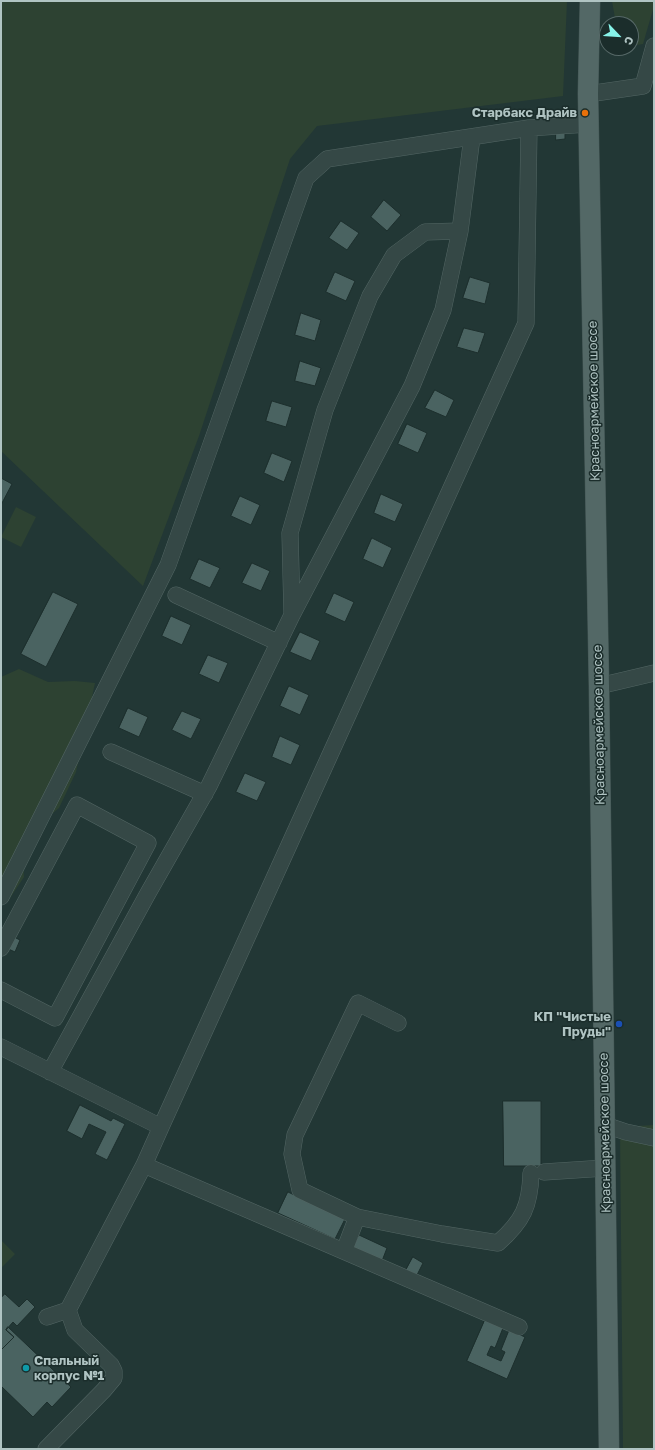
<!DOCTYPE html>
<html>
<head>
<meta charset="utf-8">
<style>
	body { margin:0 }
	#map { position:relative; width:655px; height:1450px; overflow:hidden; background:#223735; font-family:"Golos Text",sans-serif }
	canvas { display:block }
	.frame { position:absolute; inset:0; border:2px solid #b0c4c3; pointer-events:none }
	.north { position:absolute; left:599px; top:16px; width:40px; height:40px; box-sizing:border-box; background:#1b2d2b; border:1px solid #576968; border-radius:50%; rotate:115deg; font-size:11px; font-weight:700; line-height:16px; text-align:center; color:#b0c4c3 }
	.north::after { content:''; display:block; margin:auto; width:14px; height:18px; background:#87f3e9; clip-path:polygon(50% 0,100% 100%,50% 72%,0 100%) }
</style>
</head>
<body>
<div id="map">
<canvas width="655" height="1450"></canvas>
<div class="frame"></div>
<div class="north">С</div>
</div>
<script>
const ctx = document.querySelector('canvas').getContext('2d');
ctx.lineJoin = 'round';
function fillPath(path, color) { ctx.fillStyle = color; ctx.fill(path, 'evenodd'); }
function trace(path, color, width, dash) { ctx.strokeStyle = color; ctx.lineWidth = width; ctx.lineCap = dash ? 'butt' : 'round'; ctx.setLineDash(dash || []); ctx.stroke(path); }
function write(font, color, halo, rows, align = 'center') {
  ctx.font = font + ' "Golos Text",sans-serif'; ctx.lineWidth = 3; ctx.setLineDash([]); ctx.textBaseline = 'middle'; ctx.strokeStyle = halo; ctx.fillStyle = color; for (const [text, x, y, turn = 0] of rows) {
    ctx.save(); ctx.translate(x, y); ctx.rotate((+turn || 0) * Math.PI / 180); ctx.textAlign = isNaN(turn) ? turn : align; if (halo) ctx.strokeText(text, 0, 0); ctx.fillText(text, 0, 0); ctx.restore();
  }
}
const green = new Path2D(`
	M 1,1 L 567,1 L 563,96 L 317,126 L 290,159 L 199,436 L 143,586 L 1,451 Z
	M 612,1 L 654,1 L 654,6 L 643,44 L 631,46 L 631,24 L 616,24 Z
	M 16,507 L 36,517 L 21,547 L 1,537 Z
	M 19,669 L 48,682 L 75,681 L 95,683 L 76,772 L 59,808 L 21,840 L 24,877 L 8,901 L 1,902 L 1,677 Z
	M 654,1125 L 654,1449 L 623,1449 L 620,1127 Z
	M 1,1240 L 15,1254 L 1,1268 Z`);
const building = new Path2D(`
	M 556,130 L 565,130 L 565,139 L 556,140 Z
	M 384,200 L 401,215 L 387,231 L 371,217 Z
	M 341,221 L 359,233 L 347,250 L 329,238 Z
	M 335,272 L 355,281 L 346,301 L 326,292 Z
	M 470,277 L 490,283 L 485,304 L 463,298 Z
	M 301,313 L 321,320 L 315,341 L 295,335 Z
	M 464,328 L 485,333 L 478,353 L 457,347 Z
	M 300,361 L 321,368 L 315,386 L 295,381 Z
	M 435,390 L 454,400 L 446,417 L 425,408 Z
	M 272,401 L 292,407 L 286,427 L 266,421 Z
	M 407,424 L 427,433 L 418,453 L 398,444 Z
	M 272,453 L 292,461 L 284,482 L 264,473 Z
	M 1,478 L 12,484 L 1,505 Z
	M 381,494 L 403,504 L 395,522 L 374,513 Z
	M 240,496 L 260,505 L 251,525 L 231,516 Z
	M 372,538 L 392,548 L 383,568 L 363,559 Z
	M 199,559 L 220,568 L 210,588 L 190,579 Z
	M 252,563 L 270,571 L 261,591 L 242,583 Z
	M 53,592 L 78,604 L 46,667 L 21,654 Z
	M 334,593 L 354,602 L 345,622 L 325,613 Z
	M 171,616 L 191,625 L 182,645 L 162,636 Z
	M 300,632 L 320,641 L 311,661 L 290,652 Z
	M 208,655 L 228,663 L 219,683 L 199,674 Z
	M 289,686 L 309,695 L 300,715 L 280,706 Z
	M 128,708 L 148,717 L 139,737 L 119,728 Z
	M 182,711 L 201,719 L 191,739 L 172,730 Z
	M 280,736 L 300,745 L 291,765 L 272,757 Z
	M 245,773 L 266,782 L 257,801 L 236,792 Z
	M 10,935 L 20,940 L 15,952 L 4,947 Z
	M 503,1101 L 541,1101 L 541,1166 L 504,1166 Z
	M 80,1105 L 111,1121 L 113,1118 L 125,1124 L 107,1160 L 95,1154 L 106,1132 L 89,1124 L 82,1139 L 67,1131 Z
	M 288,1192 L 345,1219 L 335,1239 L 278,1213 Z
	M 359,1235 L 387,1248 L 382,1261 L 353,1248 Z
	M 413,1257 L 423,1263 L 417,1275 L 406,1270 Z
	M 5,1294 L 19,1307 L 27,1299 L 35,1307 L 17,1326 L 13,1322 L 6,1330 L 14,1337 L 1,1350 L 1,1298 Z
	M 485,1320 L 503,1328 L 495,1348 L 491,1346 L 487,1355 L 501,1361 L 505,1352 L 501,1350 L 509,1330 L 525,1337 L 507,1379 L 467,1361 Z
	M 8,1327 L 71,1387 L 52,1407 L 47,1402 L 33,1417 L 1,1386 L 1,1350 L 14,1337 L 6,1330 Z`);
const minor = new Path2D(`
	M 588,94 L 643,86 L 654,46
	M 176,595 L 279,643
	M 292,614 L 290,533 L 325,410 L 370,296 L 394,255 L 425,232 L 460,231
	M 599,686 L 654,673
	M 111,752 L 205,794
	M 1,897 L 168,565 L 306,178 L 327,159 L 529,128 L 588,124
	M 1,948 L 77,805 L 148,843 L 55,1018 L 1,990
	M 398,1023 L 358,1003 L 295,1135 L 292,1154 L 300,1190 L 357,1217 L 442,1234 L 498,1243 C 523,1221 530,1206 531,1173
	M 1,1047 L 161,1127 L 526,323 L 529,128
	M 50,1072 L 147,895 L 209,786 L 292,615 L 412,386 L 443,310 L 460,231 L 472,137
	M 605,1125 L 626,1132 L 654,1138
	M 144,1165 L 519,1327
	M 544,1172 L 605,1168
	M 344,1251 L 357,1217
	M 47,1317 L 68,1310 L 144,1165 L 161,1127
	M 46,1449 L 104,1390 L 114,1378 L 114,1371 L 111,1365 L 75,1330 L 68,1310`);
const major = new Path2D(`
	M 590,1 L 588,94 L 599,686 L 609,1449`);
const markers = [
	[585,113,4,"#e8710a"],
	[619,1024,4,"#1a4fb4"],
	[26,1368,4,"#0f9aa8"]
];
const poiNames = [
	["Старбакс Драйв",577,113],
	["КП \"Чистые",611,1017],
	["Пруды\"",611,1032],
	["Спальный",34,1361,"left"],
	["корпус №1",34,1376,"left"]
];
const streetNames = [
	["Красноармейское шоссе",594,401,-91],
	["Красноармейское шоссе",599,725,-91],
	["Красноармейское шоссе",605,1133,-91]
];
fillPath(green, '#2d4232');
fillPath(building, '#4a6361');
trace(building, '#1d2f2d', 1);
trace(minor, '#536664', 17);
trace(major, '#425453', 21);
trace(minor, '#354846', 16);
trace(major, '#536866', 20);
for (const [x, y, r, color] of markers) { const dot = new Path2D(); dot.arc(x, y, r, 0, 2 * Math.PI); ctx.fillStyle = color; ctx.fill(dot); trace(dot, '#1b2d2b', 1.5); }
write('bold 13px', '#b0c4c3', '#1b2d2b', poiNames, 'right');
write('13px', '#b0c4c3', '#1b2d2b', streetNames);
</script>
</body>
</html>
